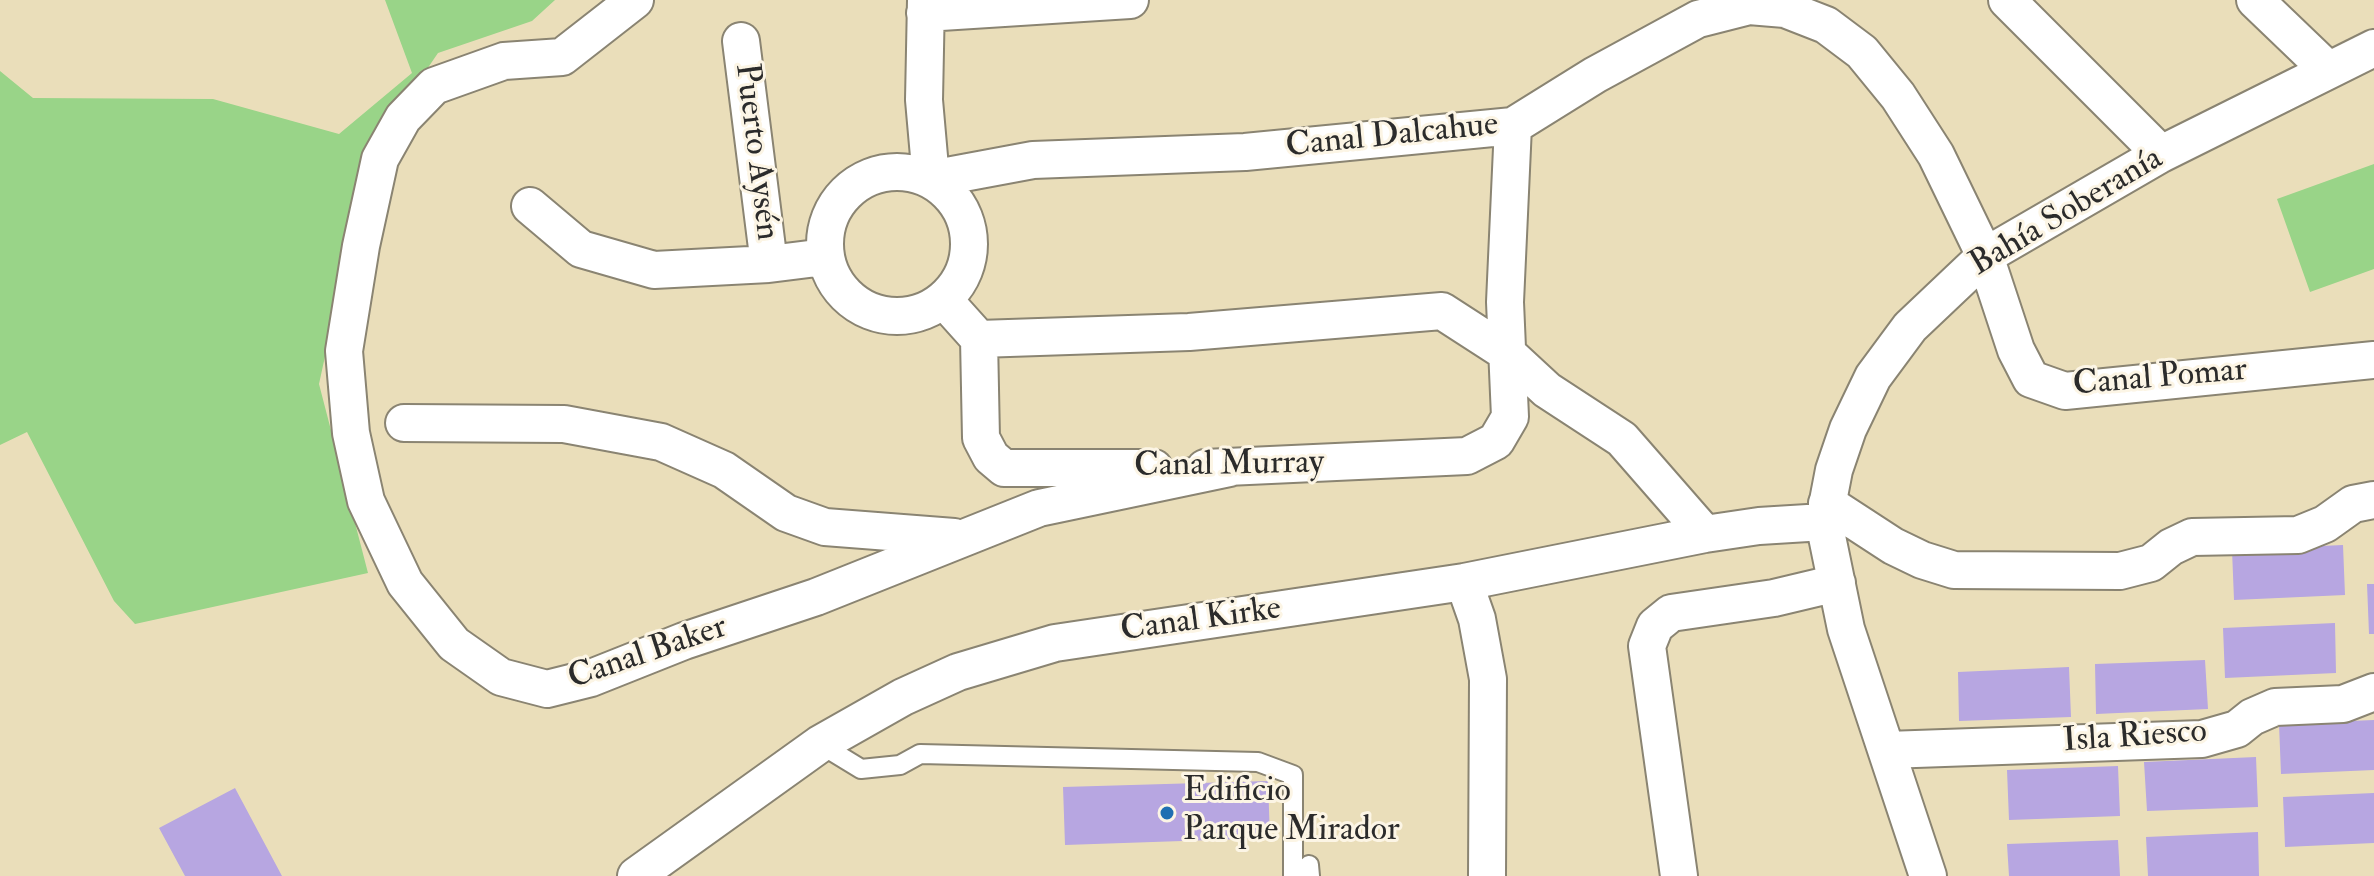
<!DOCTYPE html>
<html>
<head>
<meta charset="utf-8">
<style>
	body { margin:0 }
	canvas { display:block; background:#eadeba }
</style>
</head>
<body>
<canvas width="2374" height="876"></canvas>
<script>
const ctx = document.querySelector('canvas').getContext('2d');
ctx.lineJoin = 'round';
function fillPath(path, color) { ctx.fillStyle = color; ctx.fill(path, 'evenodd'); }
function trace(path, color, width, dash) { ctx.strokeStyle = color; ctx.lineWidth = width; ctx.lineCap = dash ? 'butt' : 'round'; ctx.setLineDash(dash || []); ctx.stroke(path); }
function write(font, color, halo, rows, align = 'center') {
  ctx.font = font + ' "IM FELL Double Pica",serif'; ctx.lineWidth = 6; ctx.setLineDash([]); ctx.textBaseline = 'middle'; ctx.strokeStyle = halo; ctx.fillStyle = color; for (const [text, x, y, turn = 0] of rows) {
    ctx.save(); ctx.translate(x, y); ctx.rotate((+turn || 0) * Math.PI / 180); ctx.textAlign = isNaN(turn) ? turn : align; if (halo) ctx.strokeText(text, 0, 0); ctx.fillText(text, 0, 0); ctx.restore();
  }
}
const green = new Path2D(`
	M 385,0 L 555,0 L 532,21 L 438,53 L 369,154 L 319,384 L 368,573 L 135,624 L 114,601 L 27,432 L 0,445 L 0,71 L 33,98 L 213,99 L 339,134 L 412,73 Z
	M 2374,164 L 2374,269 L 2310,292 L 2277,199 Z`);
const building = new Path2D(`
	M 2343,545 L 2345,595 L 2234,600 L 2232,550 Z
	M 2367,584 L 2374,584 L 2374,634 L 2369,634 Z
	M 2335,623 L 2336,673 L 2225,678 L 2223,628 Z
	M 2205,660 L 2208,709 L 2096,714 L 2095,664 Z
	M 2069,667 L 2071,717 L 1959,721 L 1958,672 Z
	M 2374,720 L 2374,770 L 2281,774 L 2279,724 Z
	M 2256,757 L 2258,807 L 2147,811 L 2144,762 Z
	M 2118,766 L 2120,816 L 2009,820 L 2007,770 Z
	M 1268,781 L 1270,838 L 1065,845 L 1063,787 Z
	M 235,788 L 282,876 L 185,876 L 159,828 Z
	M 2374,793 L 2374,843 L 2285,847 L 2283,797 Z
	M 2258,832 L 2259,876 L 2148,876 L 2146,837 Z
	M 2118,840 L 2120,876 L 2009,876 L 2007,844 Z`);
const lane = new Path2D(`
	M 820,744 L 861,769 L 900,765 L 920,754 L 1258,762 L 1293,775 L 1293,876
	M 1309,865 L 1310,876`);
const street = new Path2D(`
	M 635,0 L 562,57 L 504,61 L 434,86 L 403,118 L 380,159 L 361,246 L 344,351 L 351,433 L 366,501 L 405,583 L 454,644 L 501,677 L 547,689 L 591,678 L 684,641 L 816,597 L 1039,508 L 1230,468
	M 926,0 L 924,100 L 931,179 L 1033,160 L 1245,152 L 1513,126 L 1595,75 L 1698,19 L 1749,6 L 1785,9 L 1826,25 L 1862,52 L 1898,96 L 1936,155 L 1985,256 L 2016,350 L 2031,379 L 2065,391 L 2374,360
	M 2007,0 L 2161,154
	M 2255,0 L 2328,70
	M 925,13 L 1130,0
	M 741,41 L 769,264
	M825 244a72 72 0 1 1 144 0a72 72 0 1 1-144 0Z
	M 530,206 L 581,249 L 654,270 L 769,264 L 825,257
	M 944,300 L 979,339 L 1189,332 L 1442,311 L 1507,353 L 1547,390 L 1622,439 L 1705,534
	M 979,339 L 981,438 L 991,457 L 1004,468 L 1154,468
	M 404,423 L 564,424 L 661,442 L 724,470 L 786,513 L 825,527 L 954,537
	M 1205,468 L 1467,456 L 1496,441 L 1510,417 L 1505,302 L 1513,126
	M 1827,503 L 1893,546 L 1922,560 L 1954,570 L 2120,571 L 2151,563 L 2171,547 L 2192,537 L 2298,535 L 2325,524 L 2353,504 L 2374,500
	M 1464,582 L 1477,619 L 1488,679 L 1487,876
	M 1887,750 L 2202,739 L 2237,729 L 2252,717 L 2275,707 L 2343,704 L 2374,692
	M 636,876 L 820,744 L 903,697 L 958,672 L 1055,643 L 1464,582 L 1705,534 L 1759,526 L 1824,522
	M 1679,876 L 1647,646 L 1655,626 L 1671,613 L 1774,598 L 1837,583
	M 1928,876 L 1846,629 L 1824,522 L 1834,470 L 1848,429 L 1873,377 L 1910,327 L 1985,256 L 2161,154 L 2374,48`);
const markers = [
	[1167,813,8,"#1f6fb2"]
];
const streetNames = [
	["Canal Dalcahue",1392,137,-6],
	["Puerto Aysén",755,152,83],
	["Bahía Soberanía",2067,213,-31],
	["Canal Pomar",2160,379,-5],
	["Canal Murray",1229,466,-1],
	["Canal Kirke",1201,621,-8],
	["Canal Baker",648,654,-19],
	["Isla Riesco",2135,738,-4]
];
const poiNames = [
	["Edificio",1183,793],
	["Parque Mirador",1183,832]
];
fillPath(green, '#99d488');
fillPath(building, '#b7a6e1');
trace(lane, '#8a8472', 22);
trace(street, '#8a8472', 40);
trace(lane, '#fff', 18);
trace(street, '#fff', 36);
for (const [x, y, r, color] of markers) { const dot = new Path2D(); dot.arc(x, y, r, 0, 2 * Math.PI); ctx.fillStyle = color; ctx.fill(dot); trace(dot, '#fcf5e5', 3); }
write('34px', '#2b2b2b', '#fcf5e5', streetNames);
write('34px', '#2b2b2b', '#fcf5e5', poiNames, 'left');
</script>
</body>
</html>
